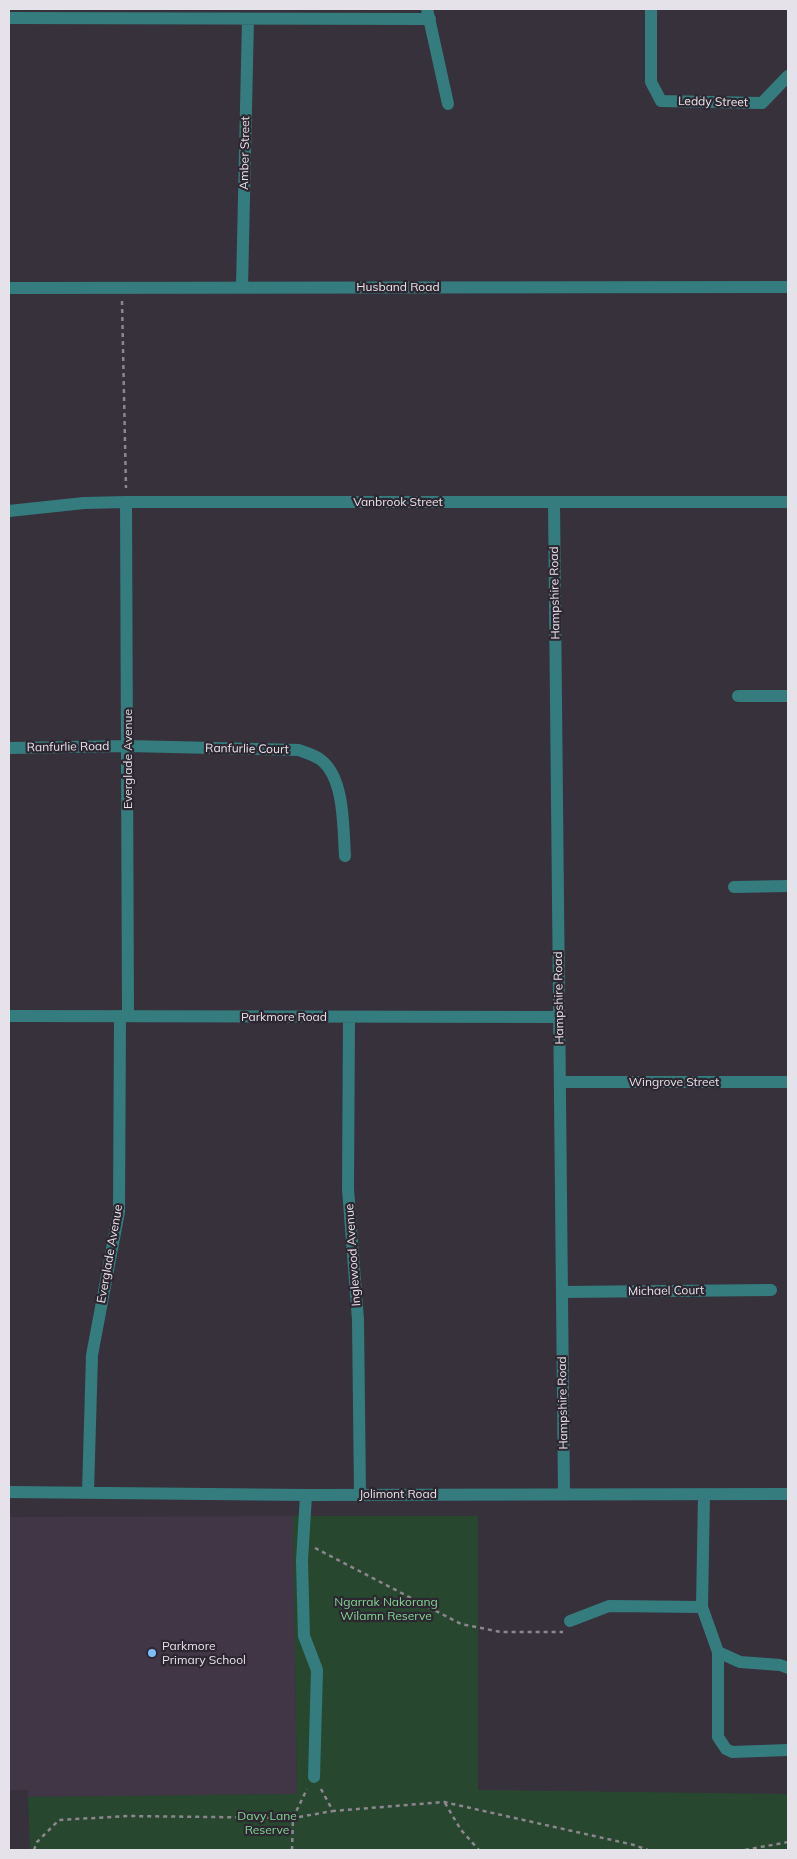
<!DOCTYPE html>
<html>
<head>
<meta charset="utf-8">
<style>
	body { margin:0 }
	#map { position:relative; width:797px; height:1859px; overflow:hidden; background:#37313b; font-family:Mulish,sans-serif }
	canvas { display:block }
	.frame { position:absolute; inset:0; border:10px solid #e6e2e9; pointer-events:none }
</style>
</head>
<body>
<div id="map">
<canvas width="797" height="1859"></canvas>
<div class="frame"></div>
</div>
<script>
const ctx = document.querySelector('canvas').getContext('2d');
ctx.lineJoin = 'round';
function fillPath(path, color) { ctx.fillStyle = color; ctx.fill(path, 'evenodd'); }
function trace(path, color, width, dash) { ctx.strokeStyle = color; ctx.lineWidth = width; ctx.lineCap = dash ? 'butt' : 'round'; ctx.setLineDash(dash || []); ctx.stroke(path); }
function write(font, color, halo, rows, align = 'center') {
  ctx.font = font + ' Mulish,sans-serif'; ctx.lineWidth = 4.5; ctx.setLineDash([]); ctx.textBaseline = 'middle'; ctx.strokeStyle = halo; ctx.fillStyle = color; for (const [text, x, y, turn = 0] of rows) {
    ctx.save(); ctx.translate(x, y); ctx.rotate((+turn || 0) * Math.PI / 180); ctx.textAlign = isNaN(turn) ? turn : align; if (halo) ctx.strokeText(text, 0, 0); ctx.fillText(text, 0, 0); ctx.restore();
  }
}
const built = new Path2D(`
	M 293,1516 L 297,1794 L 28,1797 L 28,1790 L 9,1790 L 9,1517 Z`);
const green = new Path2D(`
	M 293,1516 L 478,1516 L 478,1790 L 788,1794 L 788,1850 L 30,1850 L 28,1797 L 297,1794 Z`);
const path = new Path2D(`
	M 122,301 L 126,488
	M 315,1548 L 461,1624 L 501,1632 L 563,1632
	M 321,1789 L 333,1811 L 444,1802 L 634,1845 L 648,1850
	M 445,1803 L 461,1830 L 479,1850
	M 34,1850 L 37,1842 L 59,1820 L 128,1816 L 293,1818 L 333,1811
	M 292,1850 L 293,1818 L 307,1789
	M 745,1850 L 788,1842`);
const minor = new Path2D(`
	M 427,9 L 448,104
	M 651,9 L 651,82 L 661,101 L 762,103 L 788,76
	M 9,18 L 430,19
	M 242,287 L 248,19
	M 9,288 L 788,287
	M 126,502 L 128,1016
	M 554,503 L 564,1493
	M 9,511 L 84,503 L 126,502 L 788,502
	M 738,696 L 788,696
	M 9,748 L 128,746 L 299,750 C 306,753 315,755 321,760 C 345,778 343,829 345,856
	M 734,887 L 788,886
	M 9,1016 L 559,1017
	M 349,1017 L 348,1189 L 358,1320 L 360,1494
	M 560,1082 L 788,1082
	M 562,1292 L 771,1290
	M 9,1492 L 306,1495 L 788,1494
	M 88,1492 L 92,1355 L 119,1212 L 120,1016
	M 704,1494 L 702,1607 L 718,1652 L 718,1737 L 726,1749 L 732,1752 L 788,1750
	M 306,1495 L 302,1561 L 304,1636 L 317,1670 L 314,1777
	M 570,1621 L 609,1606 L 702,1607
	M 718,1652 L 740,1662 L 780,1665 L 788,1668`);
const markers = [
	[152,1653,5,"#7cbef9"]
];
const streetNames = [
	["Leddy Street",713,102,1],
	["Amber Street",245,153,-89],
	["Husband Road",398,287],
	["Vanbrook Street",398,502],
	["Hampshire Road",555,593,-91],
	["Ranfurlie Road",68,747,-1],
	["Ranfurlie Court",247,749,1],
	["Everglade Avenue",128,759,-90],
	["Hampshire Road",559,998,-91],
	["Parkmore Road",284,1017],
	["Wingrove Street",674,1082],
	["Everglade Avenue",110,1254,-80],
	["Inglewood Avenue",353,1255,-94],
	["Michael Court",666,1291,-1],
	["Hampshire Road",563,1403,-91],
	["Jolimont Road",398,1494]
];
const parkNames = [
	["Ngarrak Nakorang",386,1602],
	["Wilamn Reserve",386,1616],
	["Davy Lane",267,1816],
	["Reserve",267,1830]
];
const poiNames = [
	["Parkmore",162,1646],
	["Primary School",162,1660]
];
fillPath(built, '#403646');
fillPath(green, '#27482e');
trace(path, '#8c878f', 2.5, [4, 4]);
trace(minor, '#357c7f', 12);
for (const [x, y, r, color] of markers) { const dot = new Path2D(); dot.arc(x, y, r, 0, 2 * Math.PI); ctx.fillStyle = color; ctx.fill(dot); trace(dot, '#2d2731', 2); }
write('12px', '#e6e2e9', '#2d2731', streetNames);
write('12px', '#80d691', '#2d2731', parkNames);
write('12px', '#e6e2e9', '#2d2731', poiNames, 'left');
</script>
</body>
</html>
